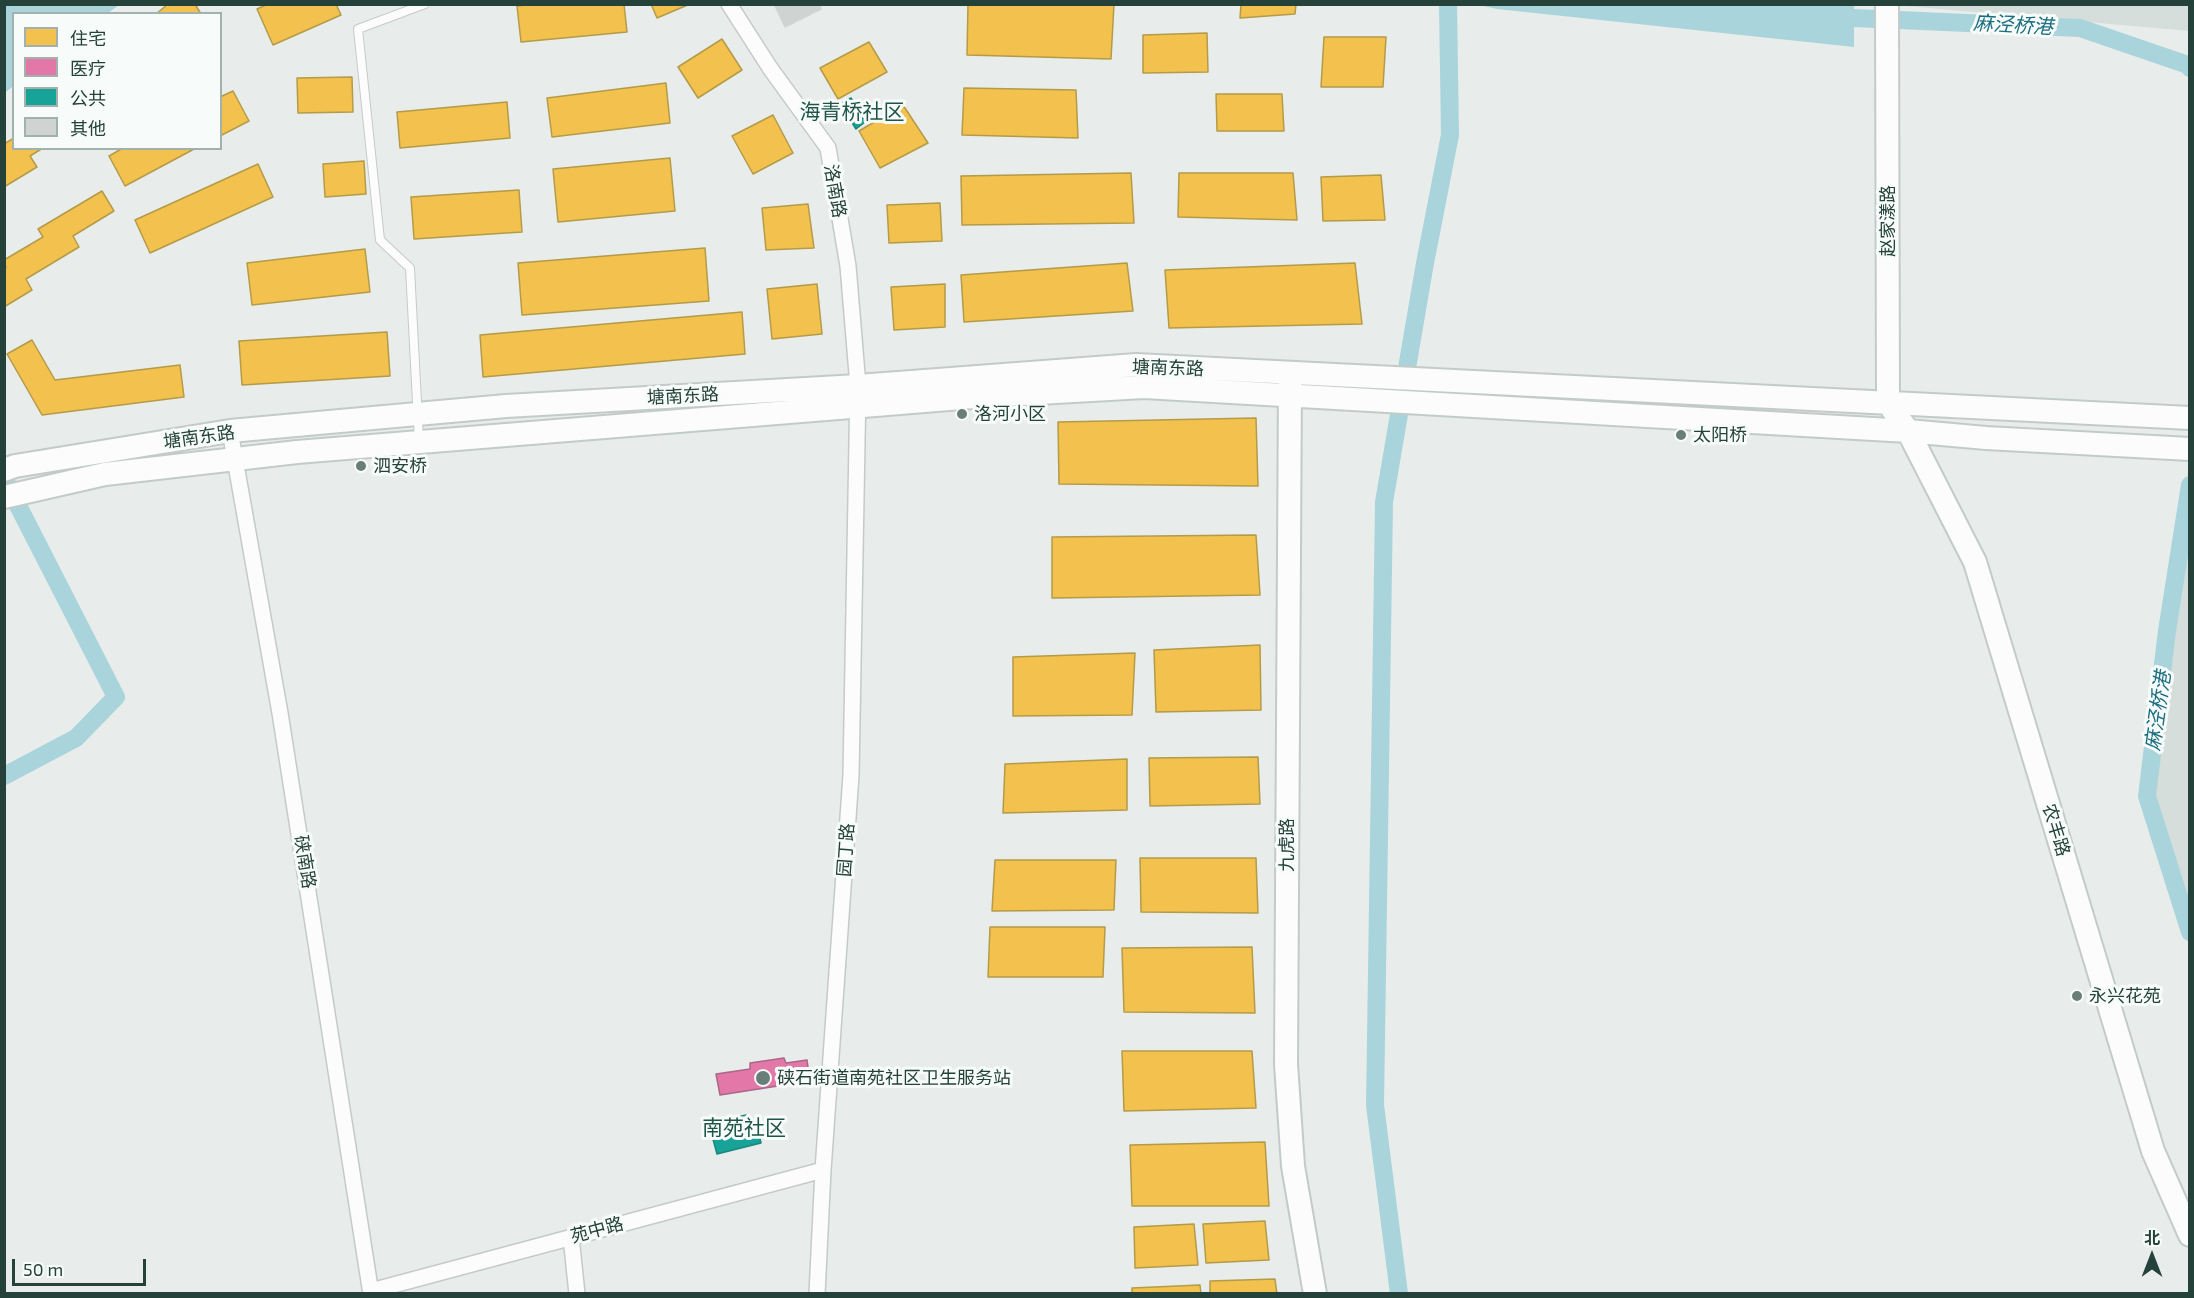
<!DOCTYPE html>
<html>
<head>
<meta charset="utf-8">
<style>
	body { margin:0 }
	#map { position:relative; width:2194px; height:1298px; overflow:hidden; background:#e8edeb; font-family:"Exo 2","Noto Sans SC",sans-serif }
	canvas { display:block }
	.frame { position:absolute; inset:0; border:6px solid #24423a; pointer-events:none }
	.legend { position:absolute; left:12px; top:12px; width:210px; height:138px; box-sizing:border-box; background:#f7fbf9; border:2px solid #a3b1ad; margin:0; padding:8px 10px; list-style:none; font-size:18px; color:#24423a }
	.legend li { display:flex; align-items:center; gap:12px; height:30px }
	.legend b { width:30px; border:2px solid #a3b1ad }
	.north { position:absolute; left:2122px; top:1226px; width:60px; height:60px; -webkit-text-stroke:4px #f7fbf9; paint-order:stroke; rotate:0deg; font-size:16px; font-weight:700; line-height:24px; text-align:center; color:#24423a }
	.north::after { content:''; display:block; margin:auto; width:21px; height:27px; background:#24423a; clip-path:polygon(50% 0,100% 100%,50% 72%,0 100%) }
	.scale { position:absolute; left:12px; top:1259px; width:134px; height:27px; box-sizing:border-box; border:3px solid #24423a; border-top:0; padding-left:8px; font-size:18px; line-height:21px; white-space:nowrap; color:#24423a; -webkit-text-stroke:4px #f7fbf9; paint-order:stroke }
</style>
</head>
<body>
<div id="map">
<canvas width="2194" height="1298"></canvas>
<div class="frame"></div>
<ul class="legend">
<li><b style="height:16px;background:#f2c14e"></b>住宅</li>
<li><b style="height:16px;background:#e377a8"></b>医疗</li>
<li><b style="height:16px;background:#17a398"></b>公共</li>
<li><b style="height:16px;background:#cfd4d2"></b>其他</li>
</ul>
<div class="north">北</div>
<div class="scale">50 m</div>
</div>
<script>
const ctx = document.querySelector('canvas').getContext('2d');
ctx.lineJoin = 'round';
function fillPath(path, color) { ctx.fillStyle = color; ctx.fill(path, 'evenodd'); }
function trace(path, color, width, dash) { ctx.strokeStyle = color; ctx.lineWidth = width; ctx.lineCap = dash ? 'butt' : 'round'; ctx.setLineDash(dash || []); ctx.stroke(path); }
function write(font, color, halo, rows, align = 'center') {
  ctx.font = font + ' "Exo 2","Noto Sans SC",sans-serif'; ctx.lineWidth = 6; ctx.setLineDash([]); ctx.textBaseline = 'middle'; ctx.strokeStyle = halo; ctx.fillStyle = color; for (const [text, x, y, turn = 0] of rows) {
    ctx.save(); ctx.translate(x, y); ctx.rotate((+turn || 0) * Math.PI / 180); ctx.textAlign = isNaN(turn) ? turn : align; if (halo) ctx.strokeText(text, 0, 0); ctx.fillText(text, 0, 0); ctx.restore();
  }
}
const built = new Path2D(`
	M 1894,5 L 2189,5 L 2189,31 Z
	M 2189,462 L 2189,914 L 2147,796 Z`);
const water = new Path2D(`
	M 5,4 L 119,4 L 119,5 L 108,13 L 14,14 L 13,86 L 5,93 Z
	M 1479,5 L 1854,5 L 1854,47 L 1497,9 Z`);
const homes = new Path2D(`
	M 168,4 L 195,4 L 201,14 L 156,14 Z
	M 268,4 L 336,4 L 341,15 L 273,45 L 257,9 Z
	M 534,4 L 624,4 L 627,32 L 521,42 L 517,6 Z
	M 651,4 L 690,4 L 657,18 Z
	M 968,4 L 1114,4 L 1111,59 L 967,55 Z
	M 1241,4 L 1296,4 L 1295,14 L 1240,18 Z
	M 1207,33 L 1208,72 L 1143,73 L 1143,35 Z
	M 1324,37 L 1386,37 L 1383,87 L 1321,87 Z
	M 722,39 L 742,70 L 698,98 L 678,67 Z
	M 869,42 L 887,72 L 838,99 L 820,68 Z
	M 352,77 L 353,112 L 298,113 L 297,78 Z
	M 666,83 L 670,123 L 552,137 L 547,98 Z
	M 964,88 L 1076,90 L 1078,138 L 962,135 Z
	M 233,91 L 249,121 L 220,136 L 220,97 Z
	M 1216,94 L 1282,94 L 1284,131 L 1217,131 Z
	M 507,102 L 510,138 L 400,148 L 397,112 Z
	M 903,105 L 928,143 L 880,168 L 859,131 Z
	M 773,115 L 793,153 L 753,174 L 732,136 Z
	M 14,138 L 14,148 L 43,148 L 30,156 L 37,167 L 4,187 L 4,144 Z
	M 123,148 L 196,148 L 125,186 L 109,156 Z
	M 670,158 L 675,211 L 558,222 L 553,169 Z
	M 364,161 L 366,194 L 325,197 L 323,164 Z
	M 258,164 L 273,197 L 150,253 L 135,220 Z
	M 1131,173 L 1134,223 L 962,225 L 961,176 Z
	M 1179,173 L 1293,173 L 1297,220 L 1178,217 Z
	M 1381,175 L 1385,220 L 1323,221 L 1321,177 Z
	M 519,190 L 522,232 L 414,239 L 411,197 Z
	M 102,191 L 114,211 L 73,236 L 79,247 L 26,279 L 32,290 L 4,307 L 4,269 L 6,268 L 4,260 L 43,237 L 38,229 Z
	M 940,203 L 942,241 L 889,243 L 887,205 Z
	M 808,204 L 814,248 L 766,250 L 762,208 Z
	M 705,248 L 709,301 L 522,315 L 518,263 Z
	M 365,249 L 370,292 L 252,305 L 247,263 Z
	M 1127,263 L 1133,311 L 964,322 L 961,275 Z
	M 1355,263 L 1362,324 L 1169,328 L 1165,270 Z
	M 817,284 L 822,334 L 772,339 L 767,289 Z
	M 945,284 L 945,327 L 894,330 L 891,287 Z
	M 742,312 L 745,354 L 483,377 L 480,335 Z
	M 387,332 L 390,376 L 242,385 L 239,341 Z
	M 32,340 L 55,380 L 180,365 L 184,397 L 42,415 L 7,354 Z
	M 1256,418 L 1258,486 L 1059,484 L 1058,422 Z
	M 1256,535 L 1260,595 L 1052,598 L 1052,537 Z
	M 1260,645 L 1261,710 L 1156,712 L 1154,650 Z
	M 1135,653 L 1132,715 L 1013,716 L 1013,657 Z
	M 1258,757 L 1260,804 L 1150,806 L 1149,758 Z
	M 1127,759 L 1127,810 L 1003,813 L 1005,764 Z
	M 1140,858 L 1256,858 L 1258,913 L 1141,912 Z
	M 995,860 L 1116,860 L 1114,910 L 992,911 Z
	M 990,927 L 1105,927 L 1103,977 L 988,977 Z
	M 1252,947 L 1255,1013 L 1124,1012 L 1122,948 Z
	M 1122,1051 L 1252,1051 L 1256,1108 L 1124,1111 Z
	M 1265,1142 L 1269,1206 L 1132,1206 L 1130,1145 Z
	M 1265,1221 L 1269,1260 L 1206,1263 L 1203,1224 Z
	M 1194,1224 L 1198,1265 L 1135,1268 L 1134,1227 Z
	M 1275,1279 L 1277,1294 L 1210,1294 L 1210,1281 Z
	M 1200,1285 L 1201,1294 L 1132,1294 L 1132,1288 Z`);
const health = new Path2D(`
	M 784,1058 L 786,1063 L 807,1060 L 810,1081 L 720,1095 L 716,1074 L 750,1069 L 750,1063 Z`);
const public = new Path2D(`
	M 851,98 L 865,122 L 856,129 L 840,104 Z
	M 746,1115 L 749,1121 L 756,1121 L 761,1143 L 717,1154 L 711,1132 L 725,1128 L 725,1120 Z`);
const canal = new Path2D(`
	M 1831,17 L 2080,28 L 2188,65 L 2190,68
	M 4,478 L 116,697 L 76,738 L 4,776
	M 2190,485 L 2167,631 L 2147,796 L 2190,932
	M 1399,1294 L 1375,1105 L 1384,502 L 1425,263 L 1450,135 L 1448,4`);
const building = new Path2D(`
	M 774,4 L 819,4 L 821,9 L 785,27 Z`);
const lane = new Path2D(`
	M 419,441 L 410,268 L 380,240 L 358,29 L 425,4`);
const street = new Path2D(`
	M 729,4 L 770,68 L 828,148 L 848,266 L 858,386 L 851,775 L 823,1170 L 817,1294
	M 230,431 L 280,713 L 371,1294
	M 571,1237 L 577,1294
	M 371,1291 L 823,1170`);
const secondary = new Path2D(`
	M 1887,4 L 1888,403 L 1908,431 L 1975,562 L 2153,1151 L 2190,1235
	M 1290,382 L 1286,1064 L 1293,1166 L 1315,1294
	M 4,470 L 15,466 L 230,431 L 417,414 L 506,406 L 858,386 L 1136,365 L 2190,418
	M 4,497 L 105,474 L 297,452 L 986,396 L 1144,387 L 1908,431 L 1986,438 L 2190,449`);
const markers = [
	[962,414,6,"#697e78"],
	[1681,435,6,"#697e78"],
	[361,466,6,"#697e78"],
	[2077,996,6,"#697e78"],
	[763,1078,8,"#697e78"]
];
const streetNames = [
	["洛南路",835,191,80],
	["赵家漾路",1888,221,-90],
	["塘南东路",1168,368,2],
	["塘南东路",683,396,-3],
	["塘南东路",199,437,-8],
	["农丰路",2056,830,73],
	["九虎路",1287,845,-90],
	["园丁路",846,850,-86],
	["硖南路",305,862,81],
	["苑中路",597,1230,-15]
];
const poiNames = [
	["洛河小区",974,414],
	["太阳桥",1693,435],
	["泗安桥",373,466],
	["永兴花苑",2089,996],
	["硖石街道南苑社区卫生服务站",777,1078]
];
const waterNames = [
	["麻泾桥港",2013,25,3],
	["麻泾桥港",2158,711,-82]
];
const quarterNames = [
	["海青桥社区",852,112],
	["南苑社区",744,1128]
];
fillPath(built, '#d6dedb');
fillPath(water, '#a9d4db');
fillPath(homes, '#f2c14e');
trace(homes, '#b49b48', 1.5);
fillPath(health, '#e377a8');
trace(health, '#aa6787', 1.5);
fillPath(public, '#17a398');
trace(public, '#1b867c', 1.5);
trace(canal, '#a9d4db', 18);
fillPath(building, '#cfd4d2');
trace(building, '#d1d6d4', 1.5);
trace(lane, '#c5cac8', 10);
trace(street, '#c5cac8', 18);
trace(secondary, '#c3cbc8', 26);
trace(lane, '#fcfcfc', 8);
trace(street, '#fcfcfc', 15);
trace(secondary, '#fcfcfc', 22);
for (const [x, y, r, color] of markers) { const dot = new Path2D(); dot.arc(x, y, r, 0, 2 * Math.PI); ctx.fillStyle = color; ctx.fill(dot); trace(dot, '#f7fbf9', 2); }
write('18px', '#24423a', '#f7fbf9', streetNames);
write('18px', '#24423a', '#f7fbf9', poiNames, 'left');
write('italic 20px', '#1c6f80', '#f7fbf9', waterNames);
write('21px', '#1f5548', '#f7fbf9', quarterNames);
</script>
</body>
</html>
